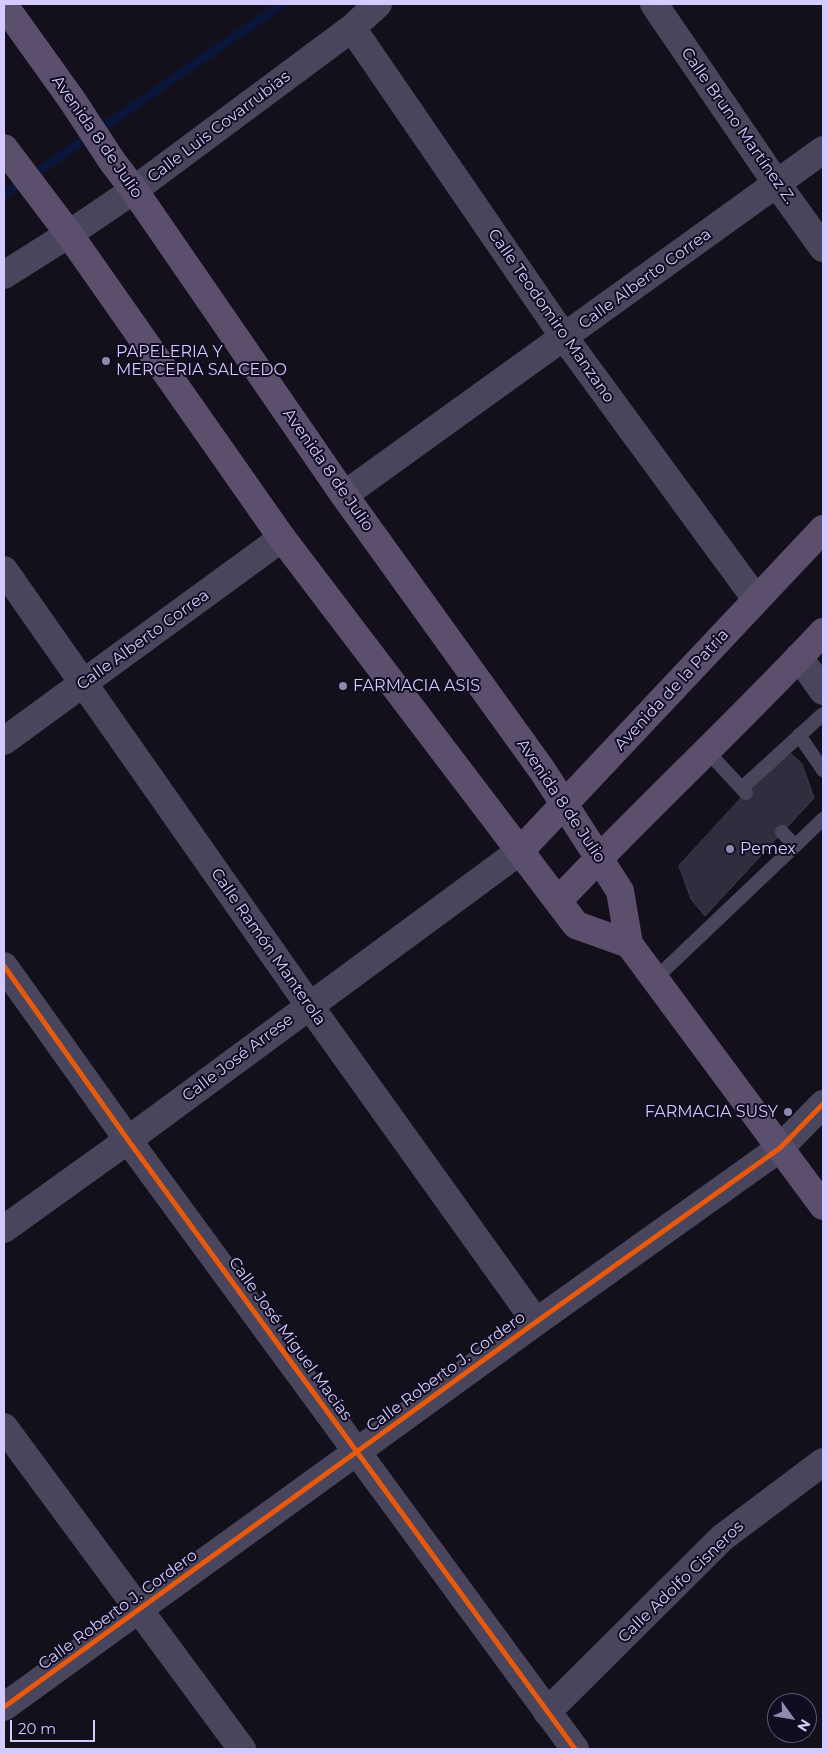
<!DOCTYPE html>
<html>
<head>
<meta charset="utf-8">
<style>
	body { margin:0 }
	#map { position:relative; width:827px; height:1753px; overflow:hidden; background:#13101b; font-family:Montserrat,sans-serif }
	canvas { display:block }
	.frame { position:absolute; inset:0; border:5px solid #d4caff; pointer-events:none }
	.north { position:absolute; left:767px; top:1693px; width:50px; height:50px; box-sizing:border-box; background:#110c1f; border:1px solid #5f5879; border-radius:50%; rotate:122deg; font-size:14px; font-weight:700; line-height:20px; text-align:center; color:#d4caff }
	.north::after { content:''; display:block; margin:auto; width:18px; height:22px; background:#9089af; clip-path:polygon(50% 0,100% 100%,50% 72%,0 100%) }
	.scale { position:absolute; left:10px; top:1720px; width:85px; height:22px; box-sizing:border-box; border:2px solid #d4caff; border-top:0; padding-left:6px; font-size:15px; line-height:18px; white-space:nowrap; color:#d4caff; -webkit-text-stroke:4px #110c1f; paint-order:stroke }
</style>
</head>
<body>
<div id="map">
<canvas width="827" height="1753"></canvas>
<div class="frame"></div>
<div class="north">N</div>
<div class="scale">20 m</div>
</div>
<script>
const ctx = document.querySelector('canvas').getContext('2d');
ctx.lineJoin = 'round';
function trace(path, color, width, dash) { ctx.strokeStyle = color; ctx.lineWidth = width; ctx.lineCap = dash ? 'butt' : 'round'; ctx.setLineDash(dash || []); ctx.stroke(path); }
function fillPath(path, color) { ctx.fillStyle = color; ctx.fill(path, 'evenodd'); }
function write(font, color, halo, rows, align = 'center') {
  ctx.font = font + ' Montserrat,sans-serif'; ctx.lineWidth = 4; ctx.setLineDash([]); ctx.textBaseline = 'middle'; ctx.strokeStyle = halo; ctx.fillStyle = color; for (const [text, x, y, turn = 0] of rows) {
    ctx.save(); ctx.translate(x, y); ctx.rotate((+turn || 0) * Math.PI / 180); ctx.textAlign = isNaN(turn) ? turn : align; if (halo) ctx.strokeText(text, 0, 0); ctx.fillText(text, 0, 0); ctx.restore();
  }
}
const stream = new Path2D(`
	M 4,195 L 282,4`);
const building = new Path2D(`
	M 786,749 L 802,764 L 814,798 L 705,916 L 691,899 L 679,866 Z`);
const service = new Path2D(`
	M 799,735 L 823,770
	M 707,751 L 746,793
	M 742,788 L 823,714
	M 795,846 L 823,819
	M 655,979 L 795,846 L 782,832`);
const minor = new Path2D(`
	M 654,4 L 777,184 L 823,248
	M 352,28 L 564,337 L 756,599
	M 134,190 L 352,28 L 378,4
	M 344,495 L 823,150
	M 4,570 L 309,1005 L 536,1322
	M 799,657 L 823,691
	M 4,741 L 282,538
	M 4,966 L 128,1140 L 575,1749
	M 4,1229 L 128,1140 L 520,851
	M 4,1427 L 242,1749
	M 4,1707 L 536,1322 L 780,1148 L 823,1104
	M 547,1712 L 722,1538 L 823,1462`);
const tertiary = new Path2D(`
	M 4,275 L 69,234 L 134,190`);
const primary = new Path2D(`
	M 4,5 L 72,100 L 112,161 L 134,190 L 344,495 L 542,770 L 564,804 L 620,891 L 629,944 L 823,1206
	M 4,148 L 69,234 L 282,538 L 576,925 L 629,944
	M 520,851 L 823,529
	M 558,901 C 644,810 737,724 823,632`);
const cycleway = new Path2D(`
	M 4,966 L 128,1140 L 575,1749
	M 4,1707 L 536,1322 L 780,1148 L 823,1104`);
const markers = [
	[106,361,5,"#9089af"],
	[343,686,5,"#9089af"],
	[730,849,5,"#9089af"],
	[788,1112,5,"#9089af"]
];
const streetNames = [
	["Calle Bruno Martínez Z.",738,126,55],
	["Calle Luis Covarrubias",219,127,-37],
	["Avenida 8 de Julio",97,137,55],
	["Calle Alberto Correa",645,279,-36],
	["Calle Teodomiro Manzano",551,316,55],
	["Avenida 8 de Julio",328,470,55],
	["Calle Alberto Correa",143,640,-36],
	["Avenida de la Patria",672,690,-47],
	["Avenida 8 de Julio",561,801,56],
	["Calle Ramón Manterola",268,947,55],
	["Calle José Arrese",238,1058,-37],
	["Calle José Miguel Macías",290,1339,54],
	["Calle Roberto J. Cordero",446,1372,-36],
	["Calle Adolfo Cisneros",681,1582,-44],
	["Calle Roberto J. Cordero",118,1610,-36]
];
const poiNames = [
	["PAPELERIA Y",116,352],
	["MERCERIA SALCEDO",116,370],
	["FARMACIA ASIS",353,686],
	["Pemex",740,849],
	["FARMACIA SUSY",778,1112,"right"]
];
trace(stream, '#091639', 9);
fillPath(building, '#312d3e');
trace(building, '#403a50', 1);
trace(service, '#48455c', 14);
trace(minor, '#48455c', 28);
trace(tertiary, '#48455c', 28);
trace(primary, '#5c4e6d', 28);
trace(cycleway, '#e8590c', 5);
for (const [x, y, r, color] of markers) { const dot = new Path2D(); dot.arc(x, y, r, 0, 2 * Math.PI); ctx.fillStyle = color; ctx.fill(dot); trace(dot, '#110c1f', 2); }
write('16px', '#d4caff', '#110c1f', streetNames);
write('16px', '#d4caff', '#110c1f', poiNames, 'left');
</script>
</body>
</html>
